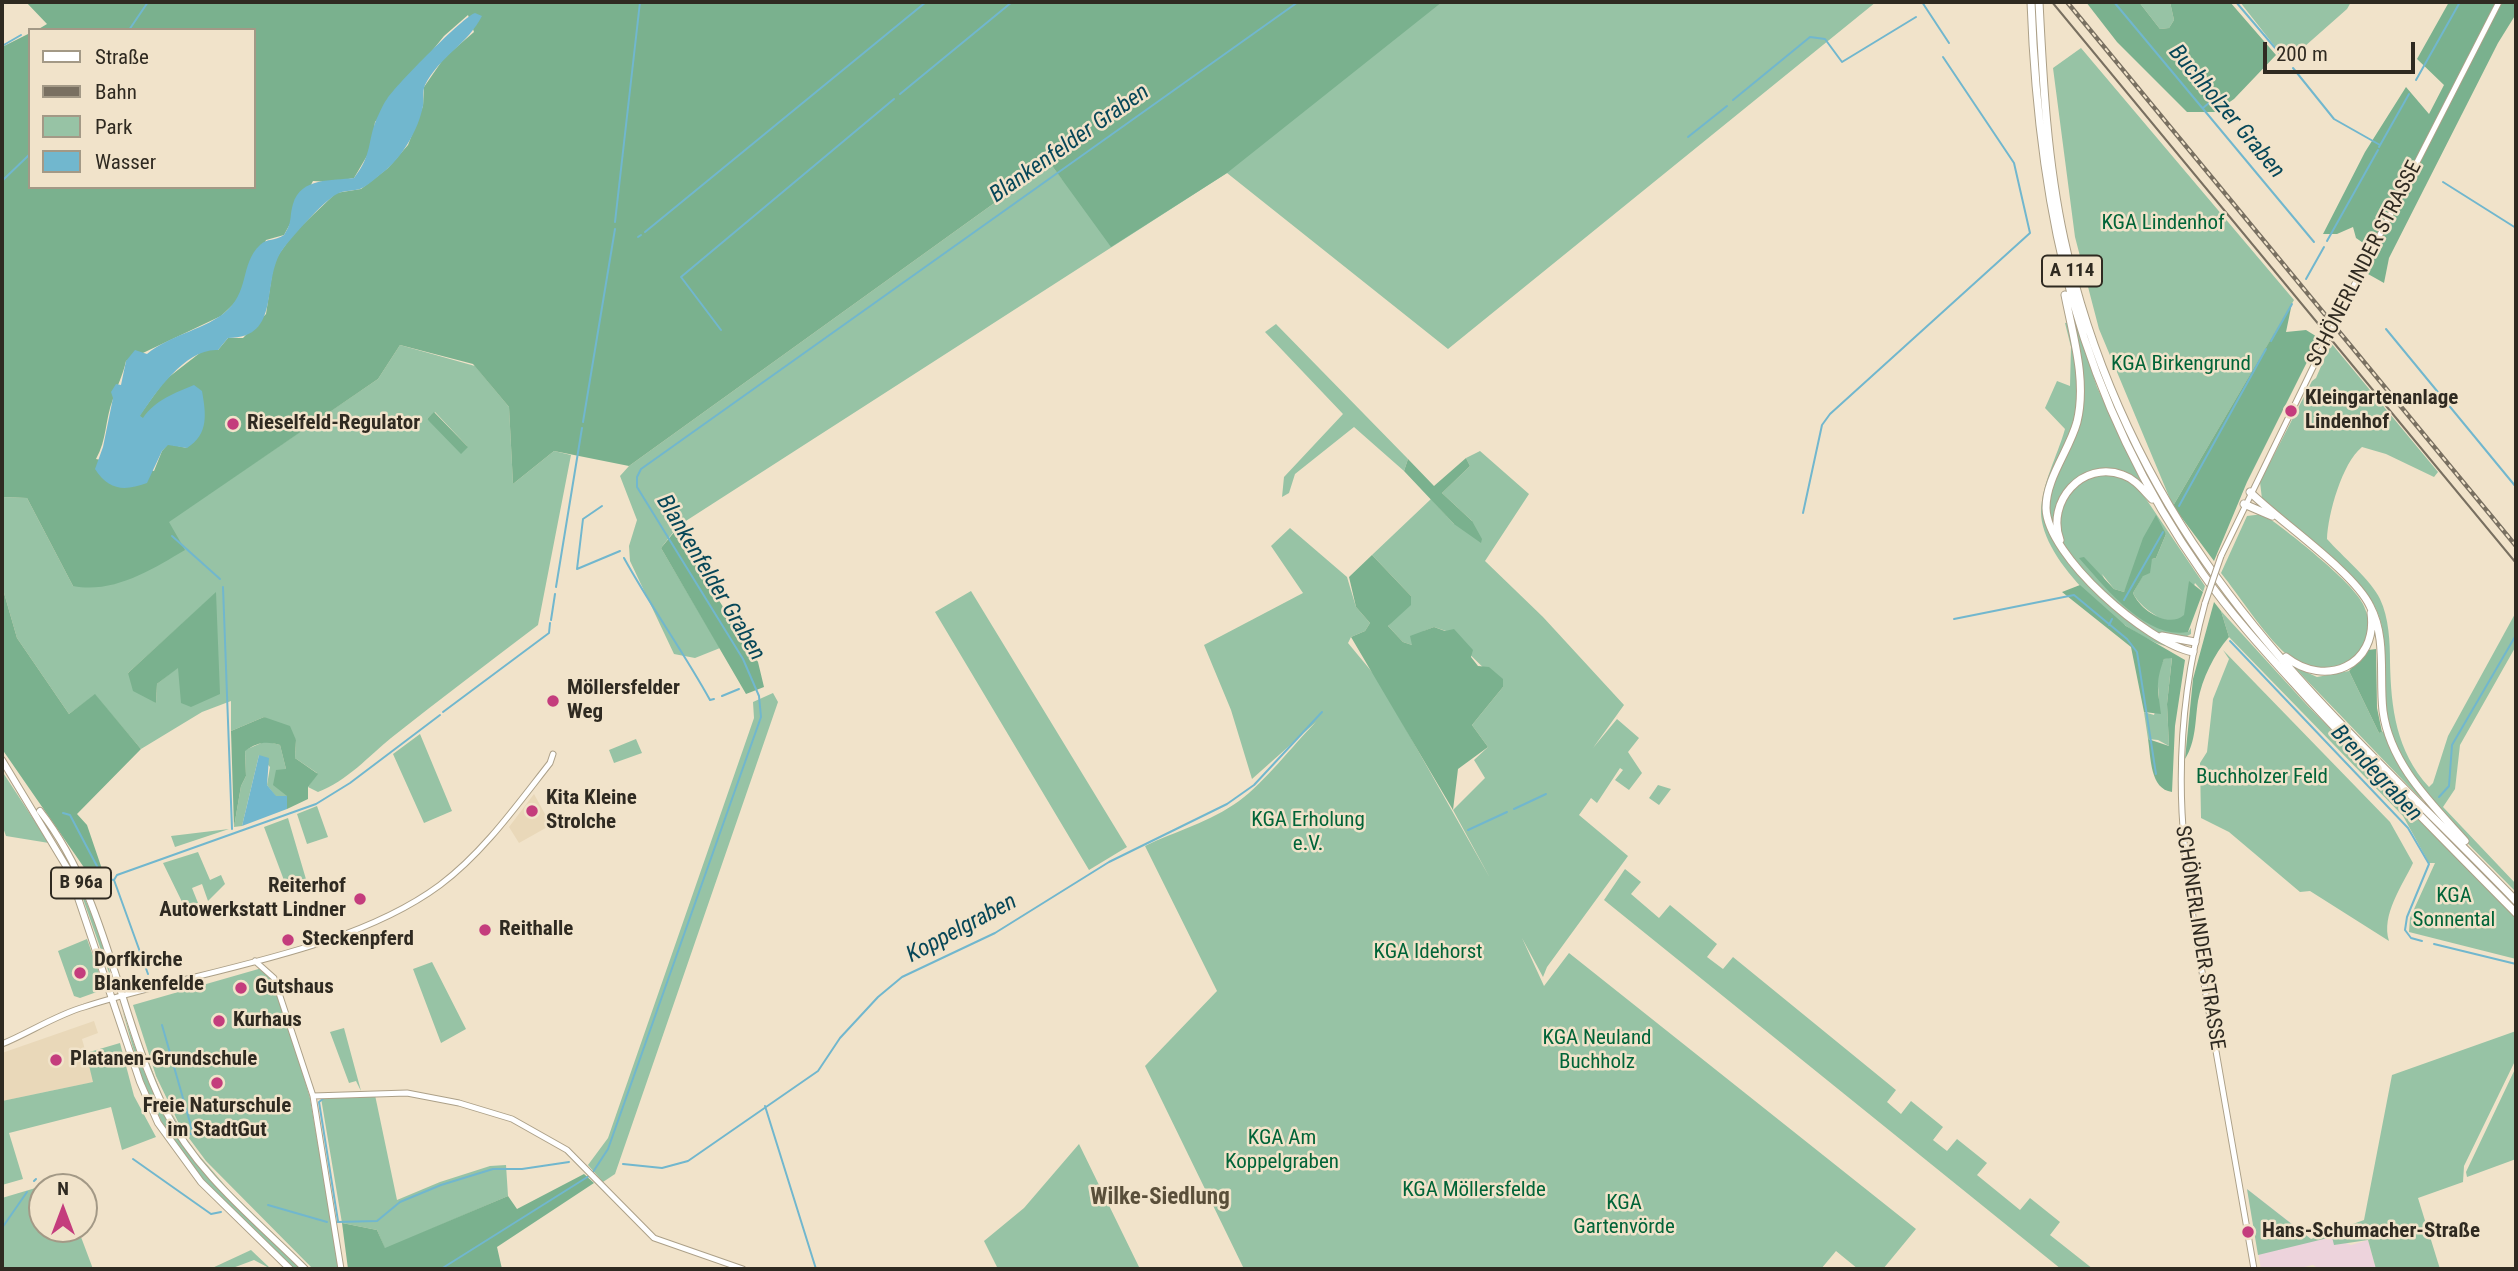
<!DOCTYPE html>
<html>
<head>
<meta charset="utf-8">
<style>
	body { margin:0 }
	#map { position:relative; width:2518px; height:1271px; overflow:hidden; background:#f1e3ca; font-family:"Roboto Condensed",sans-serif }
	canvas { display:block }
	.frame { position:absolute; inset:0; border:4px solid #2f2a21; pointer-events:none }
	.legend { position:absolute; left:28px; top:28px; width:228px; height:161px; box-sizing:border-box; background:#f1e3ca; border:2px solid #a39986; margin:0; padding:9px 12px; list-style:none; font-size:21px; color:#2f2a21 }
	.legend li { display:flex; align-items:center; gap:14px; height:35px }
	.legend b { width:35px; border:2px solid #a39986 }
	.north { position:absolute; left:28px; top:1173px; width:70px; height:70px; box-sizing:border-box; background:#f1e3ca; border:2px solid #a39986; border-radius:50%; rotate:0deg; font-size:19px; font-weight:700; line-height:28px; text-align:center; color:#2f2a21 }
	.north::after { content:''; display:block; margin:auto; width:24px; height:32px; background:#c43d7d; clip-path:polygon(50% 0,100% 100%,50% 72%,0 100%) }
	.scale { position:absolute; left:2263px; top:42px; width:152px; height:32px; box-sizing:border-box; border:4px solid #2f2a21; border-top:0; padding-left:9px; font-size:21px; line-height:24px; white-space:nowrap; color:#2f2a21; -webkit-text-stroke:5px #f1e3ca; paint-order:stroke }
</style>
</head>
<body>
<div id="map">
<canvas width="2518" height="1271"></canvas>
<div class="frame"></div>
<ul class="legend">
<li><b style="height:9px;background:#fff"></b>Straße</li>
<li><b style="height:9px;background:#797061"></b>Bahn</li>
<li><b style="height:19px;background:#97c3a5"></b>Park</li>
<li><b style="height:19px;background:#71b7ce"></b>Wasser</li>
</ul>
<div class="north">N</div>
<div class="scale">200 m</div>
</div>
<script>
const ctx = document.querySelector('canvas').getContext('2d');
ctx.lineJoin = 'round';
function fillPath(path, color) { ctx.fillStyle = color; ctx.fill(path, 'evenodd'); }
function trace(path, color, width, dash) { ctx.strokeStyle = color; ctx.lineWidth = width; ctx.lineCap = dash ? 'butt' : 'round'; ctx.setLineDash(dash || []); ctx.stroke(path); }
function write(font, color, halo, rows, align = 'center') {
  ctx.font = font + ' "Roboto Condensed",sans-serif'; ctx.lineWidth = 5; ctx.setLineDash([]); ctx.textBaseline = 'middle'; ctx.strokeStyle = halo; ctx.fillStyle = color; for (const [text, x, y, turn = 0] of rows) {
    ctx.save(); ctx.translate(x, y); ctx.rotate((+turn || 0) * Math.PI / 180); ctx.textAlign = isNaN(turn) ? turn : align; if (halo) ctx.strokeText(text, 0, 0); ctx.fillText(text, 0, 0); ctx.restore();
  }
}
const commercial = new Path2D(`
	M 2247,1189 L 2314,1241 L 2332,1237 L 2351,1245 L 2368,1240 L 2376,1269 L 2319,1269 L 2313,1265 L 2296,1269 L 2261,1269 Z`);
const built = new Path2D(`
	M 534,794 L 551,825 L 519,843 L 509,827 Z
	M 94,1021 L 98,1033 L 82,1039 L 94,1082 L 2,1101 L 2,1053 Z`);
const green = new Path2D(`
	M 1306,2 L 1876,2 L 1448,349 L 1227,173 L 678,526 L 661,548 L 720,648 L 695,658 L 674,654 L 630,561 L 629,546 L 637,520 L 620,476 L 629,466 L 1050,163 L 1062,179 Z
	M 2139,2 L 2170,2 L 2174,20 L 2169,28 L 2160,29 Z
	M 2240,2 L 2351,2 L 2347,9 L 2287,62 Z
	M 2081,48 L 2294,300 L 2173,506 L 2099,329 L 2075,237 L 2053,68 Z
	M 2075,321 L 2097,387 L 2144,488 L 2142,493 L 2205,586 L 2203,592 L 2195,583 C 2191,593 2189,608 2184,616 C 2173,633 2138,606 2133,593 L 2152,559 L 2156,558 L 2166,534 L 2160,527 L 2124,592 L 2114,589 L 2102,574 L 2111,593 L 2188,632 L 2191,628 L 2191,634 L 2185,637 L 2167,636 L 2165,646 C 2121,633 2041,561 2041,512 C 2042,483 2057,457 2065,429 L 2045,408 L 2057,381 L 2070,386 L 2071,347 L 2065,323 Z
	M 1276,324 L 1408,459 L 1404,471 L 1354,427 L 1295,474 L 1289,493 L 1282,497 L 1284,477 L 1343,414 L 1265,332 Z
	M 2331,343 L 2438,472 L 2434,477 L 2386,454 L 2362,447 C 2342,463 2328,514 2327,539 C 2341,555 2372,581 2380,599 C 2389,618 2390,642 2390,662 C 2391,708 2396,751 2429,787 L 2433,783 L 2448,736 L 2516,612 L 2516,646 L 2460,745 L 2455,789 L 2443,807 L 2516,884 L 2516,892 C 2468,842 2401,786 2387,714 C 2381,680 2391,641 2376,609 C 2358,571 2294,527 2262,499 L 2260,482 L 2312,381 L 2316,378 Z
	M 400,345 L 475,366 L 509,407 L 513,484 L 554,451 L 571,455 L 538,625 C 489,662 439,700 391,738 C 369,756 347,781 318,792 L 308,787 L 317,773 L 295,758 L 296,740 L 264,717 L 231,731 L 231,701 L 202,712 L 141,749 L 95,695 L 69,714 L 17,638 L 2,586 L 2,497 L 27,498 L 73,586 L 378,379 ZM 435,412 L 468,447 L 427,419 ZM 216,593 L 178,667 L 157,684 L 156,703 L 128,673 Z
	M 1480,451 L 1529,494 L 1485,561 L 1543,617 L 1624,705 L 1593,748 L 1617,719 L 1639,738 L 1628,752 L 1642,773 L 1629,790 L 1615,780 L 1623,770 L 1620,768 L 1597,803 L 1591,798 L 1579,815 L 1628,856 L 1547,967 L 1543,977 L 1522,938 L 1544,986 L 1569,953 L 1916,1229 L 1883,1269 L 1858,1269 L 1836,1251 L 1821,1269 L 1244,1269 L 1145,1066 L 1217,991 L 1145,846 C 1176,831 1210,822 1239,801 C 1265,782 1292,746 1316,722 L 1252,779 L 1231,710 L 1204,645 L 1303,593 L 1271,546 L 1290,528 L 1347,577 L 1356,607 L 1370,623 L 1365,631 L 1351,637 L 1348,643 L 1377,678 L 1490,878 L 1453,810 L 1485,778 L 1474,760 L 1488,747 L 1472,725 L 1503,687 L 1446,631 L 1434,627 L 1424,631 L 1412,645 L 1403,642 L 1388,626 L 1411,596 L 1372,555 L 1431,499 L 1454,524 L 1472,521 L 1442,493 L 1470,466 L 1466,458 Z
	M 2263,514 C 2286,530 2352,581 2363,604 C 2387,653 2331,686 2290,657 C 2269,642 2239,595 2221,573 L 2247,516 Z
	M 971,591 L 1127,847 L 1089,870 L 935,612 Z
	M 2221,611 L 2306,704 L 2516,918 L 2516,959 L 2409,932 L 2410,918 L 2435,863 L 2429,863 L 2403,816 L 2229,637 Z
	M 2223,650 L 2390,822 L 2413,863 C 2402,886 2381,915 2389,941 L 2310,891 L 2300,892 L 2229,832 L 2201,818 L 2200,763 L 2207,752 L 2213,699 L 2229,659 Z
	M 2172,657 L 2167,704 L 2169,746 L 2158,740 L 2148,739 L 2144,712 L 2154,715 L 2159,699 L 2157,674 L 2164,659 Z
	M 2293,666 L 2317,677 L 2349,671 L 2379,733 L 2384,731 L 2394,757 L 2424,802 Z
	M 773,693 L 778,702 L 615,1174 L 603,1182 L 588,1165 L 608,1138 L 754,718 L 753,702 Z
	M 420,734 L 452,811 L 424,823 L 393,754 Z
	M 636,739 L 642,753 L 614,763 L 609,750 Z
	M 266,741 L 280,745 L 286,769 L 287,796 L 276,797 L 267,785 L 270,767 L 259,755 L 242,826 L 234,827 L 241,786 L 246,776 L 245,750 Z
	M 2,771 L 49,843 L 6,836 L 2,825 Z
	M 1658,785 L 1671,789 L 1659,805 L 1649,798 Z
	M 317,806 L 328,837 L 307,844 L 297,814 Z
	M 288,818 L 308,886 L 303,890 L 295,880 L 285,883 L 264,827 Z
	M 229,829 L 175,847 L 171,836 Z
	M 198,852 L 210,880 L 221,875 L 225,884 L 208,901 L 202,884 L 192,888 L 198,903 L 185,908 L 163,863 Z
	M 1625,869 L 1641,882 L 1631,894 L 1659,918 L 1670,905 L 1717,944 L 1707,957 L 1723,969 L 1733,957 L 1896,1090 L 1887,1102 L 1901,1114 L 1911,1101 L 1943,1127 L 1933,1140 L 1947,1151 L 1957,1139 L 1987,1163 L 1977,1175 L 2020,1210 L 2030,1198 L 2060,1222 L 2050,1235 L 2093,1269 L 2061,1269 L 1604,900 Z
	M 74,873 L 99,932 L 114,987 Z
	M 87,939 L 105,989 L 80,998 L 74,996 L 58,951 Z
	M 432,962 L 466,1029 L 441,1043 L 413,969 Z
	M 262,968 L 277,987 L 310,1098 L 339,1269 L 313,1269 L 206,1161 L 180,1126 L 156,1076 L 133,1005 Z
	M 122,1009 C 138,1057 156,1109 186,1150 C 218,1195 263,1230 301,1269 L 294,1269 L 204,1182 L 163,1125 L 141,1076 Z
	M 344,1028 L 361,1091 L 356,1081 L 349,1083 L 330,1032 Z
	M 2516,1031 L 2516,1059 L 2464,1166 L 2463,1182 L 2418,1198 L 2440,1269 L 2376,1269 L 2368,1240 L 2334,1245 L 2332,1237 L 2258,1255 L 2247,1189 L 2311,1239 L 2364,1220 L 2392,1075 Z
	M 137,1032 L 163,1098 L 191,1146 L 229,1190 L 310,1269 C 295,1260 280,1241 267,1229 C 198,1162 168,1124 137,1032 Z
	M 120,1043 L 134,1096 L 156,1137 L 122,1150 L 111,1107 L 9,1133 L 23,1179 L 2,1185 L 2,1101 L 93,1082 L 86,1053 Z
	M 2516,1067 L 2516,1159 L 2467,1177 L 2466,1172 Z
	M 375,1095 L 397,1200 L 440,1182 L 490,1166 L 506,1165 L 508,1196 L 385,1249 L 377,1230 L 342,1223 L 321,1098 Z
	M 1079,1144 L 1140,1269 L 998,1269 L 984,1241 L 1024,1208 Z
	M 59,1181 L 61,1187 L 42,1187 L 42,1229 L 78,1229 L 93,1269 L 2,1269 L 2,1198 Z
	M 251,1250 L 271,1269 L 254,1260 L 230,1269 L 210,1269 Z`);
const forest = new Path2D(`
	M 26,2 L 1442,2 L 1227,173 L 1111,247 L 1050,163 L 629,466 L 554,451 L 513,484 L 509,407 L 473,364 L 400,345 L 378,379 L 169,522 L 185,550 C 151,570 113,594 73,586 L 27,498 L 2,497 L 2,47 L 30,33 L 30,187 L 254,187 L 254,30 L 37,30 L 47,24 ZM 468,15 L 474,32 L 444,58 L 424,87 L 423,106 L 408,145 L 388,168 L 361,189 L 336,193 L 294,233 L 274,261 L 266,314 L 243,338 L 228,338 L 218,350 L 205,349 L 165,380 L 139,416 L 187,448 L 168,444 L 162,451 L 154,471 L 96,459 C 107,440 105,419 113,399 C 117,386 123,375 126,361 L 221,316 L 239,299 L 266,240 L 284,235 L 313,181 L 331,182 L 354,178 L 371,149 L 375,122 L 444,36 Z
	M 2086,2 L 2139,2 L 2160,29 L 2169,28 L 2174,20 L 2170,2 L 2230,2 L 2276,55 L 2234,99 L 2215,112 L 2187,112 L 2117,42 Z
	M 2449,2 L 2516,2 L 2516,14 L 2498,43 L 2389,258 L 2384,283 L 2368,274 L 2375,251 L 2356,238 L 2353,227 L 2337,234 L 2323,234 L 2365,152 L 2406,87 L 2429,114 L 2444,85 L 2417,59 Z
	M 2292,303 L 2286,332 L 2306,330 L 2319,338 L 2247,482 L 2214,561 L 2173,506 Z
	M 434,412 L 468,447 L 461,454 L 427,419 Z
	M 1466,458 L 1470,466 L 1442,493 L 1472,521 L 1482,539 L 1481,543 L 1454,524 L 1404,471 L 1408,459 L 1434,486 Z
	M 2156,515 L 2166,534 L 2156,558 L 2152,559 L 2150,573 L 2143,576 L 2133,593 C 2140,610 2168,629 2184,615 L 2189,581 L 2203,592 L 2188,632 C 2146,640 2104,586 2079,558 L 2084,557 L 2114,589 L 2124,592 L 2143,538 Z
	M 675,531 L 758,662 L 764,687 L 746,694 L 661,548 Z
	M 1372,555 L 1411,596 L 1411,605 L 1388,626 L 1403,642 L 1412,645 L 1410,636 L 1434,627 L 1445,631 L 1454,629 L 1473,650 L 1471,657 L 1478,666 L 1489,667 L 1503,679 L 1503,687 L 1472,725 L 1488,747 L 1458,769 L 1453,810 L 1351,637 L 1365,631 L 1370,623 L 1356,607 L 1349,577 Z
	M 2080,585 L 2126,626 L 2185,660 L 2175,726 L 2172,792 C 2150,789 2151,758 2148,739 L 2169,746 L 2167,704 L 2172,658 L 2164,659 C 2155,683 2158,689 2161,714 L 2144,712 L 2131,647 L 2062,592 Z
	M 2,586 L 17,638 L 69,714 L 95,694 L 141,749 L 77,814 L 87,825 L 103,872 L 92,879 L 2,749 Z
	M 216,592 L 220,694 L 191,707 L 181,703 L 178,668 L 157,684 L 156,703 L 133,691 L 128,673 Z
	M 2214,602 L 2221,611 L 2229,637 C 2214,654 2202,679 2198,701 C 2195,721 2196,742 2185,759 L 2193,679 Z
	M 2376,649 L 2377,708 L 2382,732 L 2379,733 L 2349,671 L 2368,650 Z
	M 264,717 L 290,726 L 296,740 L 295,758 L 318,774 L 308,787 L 308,799 L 287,809 L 287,796 L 273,785 L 276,770 L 286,769 L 280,745 C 266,741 258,742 245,751 L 246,776 L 241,786 L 234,827 L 231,731 Z
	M 584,1174 L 594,1183 L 497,1247 L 502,1269 L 348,1269 L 342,1223 L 377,1230 L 385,1248 L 508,1196 L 517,1209 Z`);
const water = new Path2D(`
	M 475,13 L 482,16 C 468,44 439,57 425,85 C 422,92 424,99 423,106 C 418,130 404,154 386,170 C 379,175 368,186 360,189 C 354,191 346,190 339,193 C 327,197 292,237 283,249 C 260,280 283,338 228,338 L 218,350 C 186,348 156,392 140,416 L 143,418 C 155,400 175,393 194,385 L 202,391 C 206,414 209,434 187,448 L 168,445 L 162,451 L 147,483 C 125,491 109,491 95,469 L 103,447 L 113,398 L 111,392 L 116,384 L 121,385 L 126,361 L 135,350 L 147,354 C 170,335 200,331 223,314 C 251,292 239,265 260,245 C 267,238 276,241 284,235 C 293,221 289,218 293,204 C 301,177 332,181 354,178 C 373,154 367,141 377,118 C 380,112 383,104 387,99 C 396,85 464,16 475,13 Z
	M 259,755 L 269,758 L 267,785 L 276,796 L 287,796 L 287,809 L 242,826 Z`);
const stream = new Path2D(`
	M 1922,2 L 1949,43
	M 2114,2 L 2314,242
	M 2236,2 L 2287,62
	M 129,30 L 148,2
	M 2,46 L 21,35
	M 2293,68 L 2334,119 L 2380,145
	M 2416,80 L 2460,2
	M 900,94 L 1012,2
	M 1733,100 L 1810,37 L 1825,39 L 1842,62 L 1916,17
	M 2203,108 L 2210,102
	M 1688,137 L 1727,106
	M 2379,147 L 2409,94
	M 2,181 L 30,154
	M 2443,182 L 2516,228
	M 615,222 L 640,2
	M 645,232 L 926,2
	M 638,237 L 641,235
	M 2327,241 L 2378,150
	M 2306,279 L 2324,247
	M 2386,329 L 2516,487
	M 721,330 L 681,277 L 894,99
	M 2271,341 L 2292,304
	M 583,422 L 615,229
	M 602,506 L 583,519 L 577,569 L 620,551
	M 2179,506 L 2266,349
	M 1803,513 L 1822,425 L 1830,414 L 2030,233 L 2014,163 L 1943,57
	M 172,536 L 220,579
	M 624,558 C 651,607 683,651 710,700 L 714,699
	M 223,587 L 232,829
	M 556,587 L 582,428
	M 2124,600 L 2163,532
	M 1954,619 L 2074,595 L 2127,639 L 2137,652 L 2156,774
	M 551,620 L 555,594
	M 2109,625 L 2112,619
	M 2230,641 L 2408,828 L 2429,864 L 2407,917 L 2405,930 L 2411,938 L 2422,941
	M 722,696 L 739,689
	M 443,712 L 549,633 L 550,623
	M 2439,797 L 2449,786 L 2452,745 L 2516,635
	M 1514,809 L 1546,794
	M 63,813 L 70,815 L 99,870 L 107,879 L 114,880
	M 1468,830 L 1507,812
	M 2434,944 L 2516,964
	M 148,974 L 114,880 L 117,875 L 316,804 L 350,783 L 440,715
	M 162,1025 L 193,1133 L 190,1134
	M 324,1098 L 319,1102 L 338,1221
	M 765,1106 L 816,1269
	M 195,1133 L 224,1125
	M 133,1159 L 211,1214 L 221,1212
	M 623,1164 L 662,1168 L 688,1161 L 818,1071 L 840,1038 L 878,997 L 902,977 L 995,933 L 1109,862 L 1227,804 L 1254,785 L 1322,712
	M 593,1172 L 608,1149 L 761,717 L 759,696 L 743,659 L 637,487 L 637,477 L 641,469 L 1298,2
	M 34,1181 L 36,1179
	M 268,1205 L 327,1222
	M 337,1222 L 377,1221 L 400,1202 L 441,1185 L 493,1169 L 522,1169 L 569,1162
	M 2,1228 L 27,1192
	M 441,1269 L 589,1176`);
const secondary = new Path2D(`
	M 2344,305 L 2499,2
	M 2221,556 L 2319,355
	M 2205,603 C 2162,761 2185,877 2213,1034 C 2227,1112 2240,1191 2254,1269
	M 255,961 L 274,978 L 313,1096 L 341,1269
	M 2,1044 C 29,1033 56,1015 84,1007 C 194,971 347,954 440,885 C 483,853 517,805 550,763 L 553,754
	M 313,1096 L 407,1093 L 459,1103 L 512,1119 L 567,1150 L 654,1238 L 743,1269`);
const primary = new Path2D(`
	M 2,760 L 69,871 L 140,1082 L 158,1123 L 201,1182 L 290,1269
	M 40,811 C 108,898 117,1013 165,1110 C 197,1174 255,1219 305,1269`);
const highway = new Path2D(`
	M 2031,2 C 2039,216 2078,396 2203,574 C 2235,620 2273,660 2310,701 C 2377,773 2447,843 2516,913
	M 2039,2 C 2043,81 2047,161 2064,239 C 2089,354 2138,465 2205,561 C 2292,687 2410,791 2516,901
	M 2065,295 C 2073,336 2087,381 2077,422 C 2069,451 2046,478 2046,508 C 2047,556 2147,643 2193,652
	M 2250,492 C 2280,522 2354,572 2370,606 C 2387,638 2379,676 2383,711 C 2390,764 2431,803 2465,841
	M 2244,504 L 2272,516
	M 2060,540 C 2046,502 2082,460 2123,475 C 2135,479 2143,490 2152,499
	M 2162,636 L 2195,642
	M 2286,657 C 2325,688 2378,666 2371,613`);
const tram = new Path2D(`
	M 2052,2 L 2516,563`);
const rail = new Path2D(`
	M 2067,2 L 2516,546`);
const secondaryBridge = new Path2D(`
	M 2319,355 L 2344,305
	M 2205,603 L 2221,556`);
const markers = [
	[2291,411,7,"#c43d7d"],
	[233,424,7,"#c43d7d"],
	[553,701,7,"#c43d7d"],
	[532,811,7,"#c43d7d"],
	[360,899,7,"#c43d7d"],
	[485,930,7,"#c43d7d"],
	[288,940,7,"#c43d7d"],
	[80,973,7,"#c43d7d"],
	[241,988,7,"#c43d7d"],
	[219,1021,7,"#c43d7d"],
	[56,1060,7,"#c43d7d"],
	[217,1083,7,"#c43d7d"],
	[2248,1232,7,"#c43d7d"]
];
const shields = [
	[2072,271,60],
	[81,883,60]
];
const shieldNames = [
	["A 114",2072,271],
	["B 96a",81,883]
];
const parkNames = [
	["KGA Lindenhof",2163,224],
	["KGA Birkengrund",2181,365],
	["Buchholzer Feld",2262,778],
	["KGA Erholung",1308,821],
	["e.V.",1308,845],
	["KGA",2454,897],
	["Sonnental",2454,921],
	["KGA Idehorst",1428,953],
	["KGA Neuland",1597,1039],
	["Buchholz",1597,1063],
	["KGA Am",1282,1139],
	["Koppelgraben",1282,1163],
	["KGA Möllersfelde",1474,1191],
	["KGA",1624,1204],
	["Gartenvörde",1624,1228]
];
const streetNames = [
	["SCHÖNERLINDER STRASSE",2365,264,-63],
	["SCHÖNERLINDER STRASSE",2199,938,81]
];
const poiNames = [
	["Kleingartenanlage",2305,399],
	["Lindenhof",2305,423],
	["Rieselfeld-Regulator",247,424],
	["Möllersfelder",567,689],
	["Weg",567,713],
	["Kita Kleine",546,799],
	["Strolche",546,823],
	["Reiterhof",346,887,"right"],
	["Autowerkstatt Lindner",346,911,"right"],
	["Reithalle",499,930],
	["Steckenpferd",302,940],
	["Dorfkirche",94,961],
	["Blankenfelde",94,985],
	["Gutshaus",255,988],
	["Kurhaus",233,1021],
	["Platanen-Grundschule",70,1060],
	["Freie Naturschule",217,1107,"center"],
	["im StadtGut",217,1131,"center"],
	["Hans-Schumacher-Straße",2262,1232]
];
const waterNames = [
	["Buchholzer Graben",2226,112,50],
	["Blankenfelder Graben",1070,144,-35],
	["Blankenfelder Graben",710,578,59],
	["Brendegraben",2376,774,47],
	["Koppelgraben",962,929,-28]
];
const neighbourhoodNames = [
	["Wilke-Siedlung",1160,1198]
];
fillPath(commercial, '#edd3dc');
fillPath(built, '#e9d8b9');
fillPath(green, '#97c3a5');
fillPath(forest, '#7ab18e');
fillPath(water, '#71b7ce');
trace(stream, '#71b7ce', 2);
trace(secondary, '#aca088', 7);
trace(primary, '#aca088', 8);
trace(highway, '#aca088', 9);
trace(secondary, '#fff', 5);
trace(primary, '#fff', 6);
trace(highway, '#fff', 7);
trace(tram, '#797061', 2);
trace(rail, '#797061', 4.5);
trace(rail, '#f1e3ca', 2, [5]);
trace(secondaryBridge, '#aca088', 7, []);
trace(secondaryBridge, '#fff', 5);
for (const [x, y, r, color] of markers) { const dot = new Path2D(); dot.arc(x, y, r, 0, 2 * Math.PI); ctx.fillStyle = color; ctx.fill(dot); trace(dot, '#f1e3ca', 2.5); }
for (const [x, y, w] of shields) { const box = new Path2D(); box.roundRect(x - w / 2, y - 15.5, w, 31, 5); ctx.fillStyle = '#f1e3ca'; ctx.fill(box); trace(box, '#2f2a21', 2); }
write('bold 19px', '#2f2a21', null, shieldNames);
write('21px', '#016438', '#f1e3ca', parkNames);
write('21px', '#2f2a21', '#f1e3ca', streetNames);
write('bold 21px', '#2f2a21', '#f1e3ca', poiNames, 'left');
write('italic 23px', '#074758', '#f1e3ca', waterNames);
write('bold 23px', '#5a4f3a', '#f1e3ca', neighbourhoodNames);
</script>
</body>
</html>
